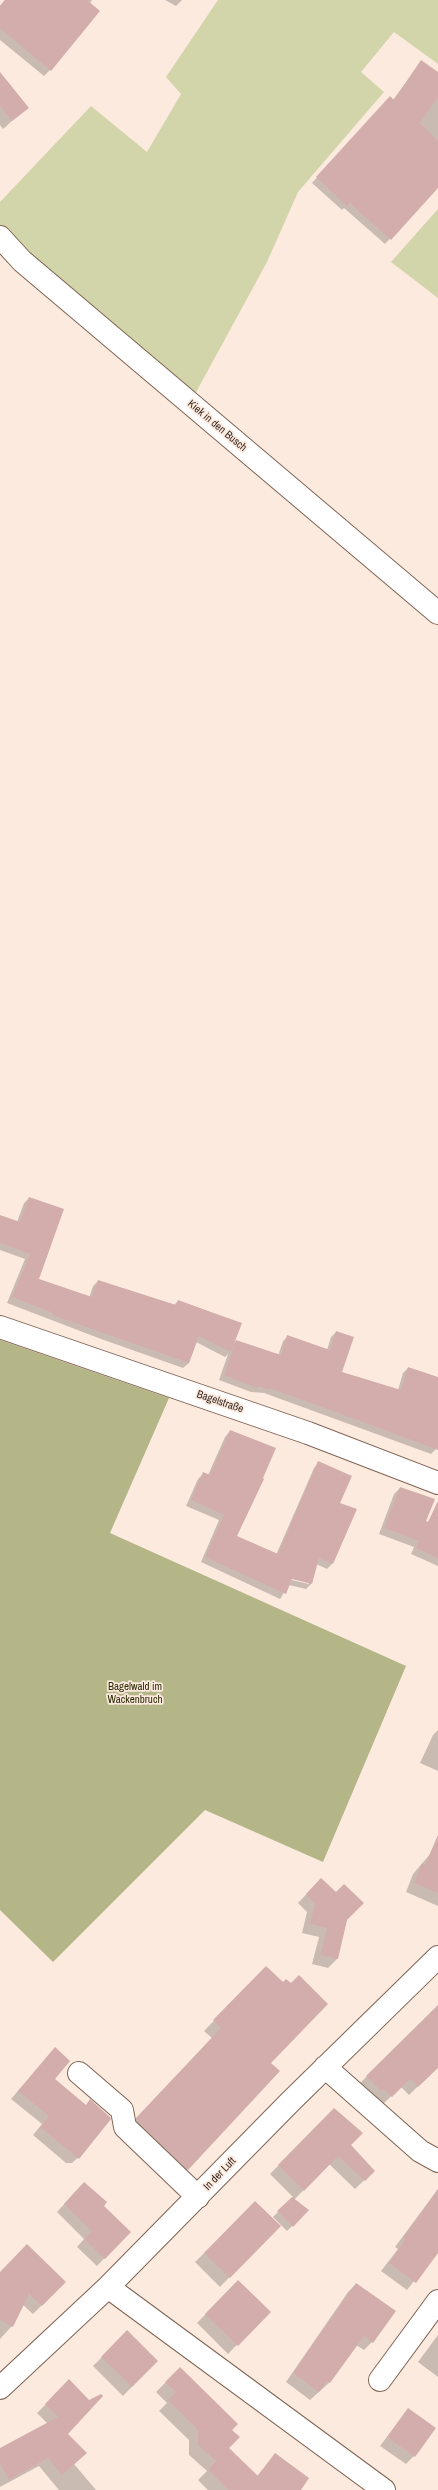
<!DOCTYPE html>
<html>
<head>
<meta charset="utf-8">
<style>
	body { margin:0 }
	canvas { display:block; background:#fdeadf }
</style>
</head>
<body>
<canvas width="438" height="2490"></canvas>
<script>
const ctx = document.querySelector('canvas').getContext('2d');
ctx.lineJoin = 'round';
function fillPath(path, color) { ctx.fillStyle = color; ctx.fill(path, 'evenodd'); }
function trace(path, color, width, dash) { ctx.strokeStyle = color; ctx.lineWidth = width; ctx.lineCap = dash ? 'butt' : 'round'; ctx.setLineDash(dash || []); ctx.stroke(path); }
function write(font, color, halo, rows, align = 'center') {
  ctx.font = font + ' "Archivo Narrow",sans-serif'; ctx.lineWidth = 3.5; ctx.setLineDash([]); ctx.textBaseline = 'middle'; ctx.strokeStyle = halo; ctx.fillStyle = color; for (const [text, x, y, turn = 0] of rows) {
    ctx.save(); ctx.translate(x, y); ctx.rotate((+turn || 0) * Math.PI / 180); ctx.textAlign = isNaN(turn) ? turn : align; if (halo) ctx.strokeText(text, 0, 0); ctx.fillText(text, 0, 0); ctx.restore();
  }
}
const green = new Path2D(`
	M 218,0 L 438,0 L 438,64 L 394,32 L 361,72 L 384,92 L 298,192 L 267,262 L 194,396 L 0,230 L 0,202 L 91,106 L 147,152 L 181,94 L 166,77 Z
	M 438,209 L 438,298 L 391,262 Z`);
const forest = new Path2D(`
	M 0,1340 L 169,1398 L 110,1533 L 406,1666 L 323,1862 L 205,1810 L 53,1962 L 0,1910 Z`);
const shadow = new Path2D(`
	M 5,0 L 92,0 L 50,70 L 44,76 L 0,40 L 0,6 Z
	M 165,0 L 182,0 L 176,6 Z
	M 420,63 L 438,75 L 438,187 L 385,244 L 344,208 L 342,210 L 312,183 L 385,103 L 393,100 Z
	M 0,73 L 28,107 L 3,129 L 0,125 Z
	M 29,1198 L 38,1280 L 89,1298 L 93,1286 L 98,1281 L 173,1306 L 178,1301 L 233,1344 L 236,1341 L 278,1356 L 283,1341 L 288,1336 L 327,1350 L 331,1337 L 336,1332 L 341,1372 L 398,1390 L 403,1373 L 408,1368 L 438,1378 L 438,1444 L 436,1449 L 431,1454 L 264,1393 L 251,1392 L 219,1380 L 228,1354 L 225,1357 L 196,1342 L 189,1363 L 183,1368 L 101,1339 L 7,1303 L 25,1259 L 0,1250 L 0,1218 L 17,1222 L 24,1203 Z
	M 230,1431 L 236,1537 L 276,1555 L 314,1468 L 319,1462 L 339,1504 L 332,1564 L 327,1569 L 316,1564 L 311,1584 L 306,1589 L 289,1585 L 280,1599 L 201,1562 L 219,1520 L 186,1506 L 198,1479 L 204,1473 L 208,1475 L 225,1437 ZM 288,1577 L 309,1582 L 309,1584 L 287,1579 Z
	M 400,1488 L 425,1522 L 438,1526 L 438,1566 L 411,1554 L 414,1547 L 379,1534 L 394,1494 Z
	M 438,1730 L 438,1771 L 420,1763 L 433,1735 Z
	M 431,1853 L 438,1856 L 438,1906 L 406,1892 L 413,1874 Z
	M 321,1879 L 336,1893 L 347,1919 L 337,1959 L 328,1968 L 312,1964 L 319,1937 L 302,1933 L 307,1912 L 298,1903 Z
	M 266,1967 L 270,2063 L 279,2071 L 178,2179 L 127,2128 L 212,2038 L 204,2031 Z
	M 430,2014 L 438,2022 L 438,2067 L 409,2095 L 401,2087 L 382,2105 L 358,2085 Z
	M 55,2048 L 54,2079 L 81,2155 L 72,2163 L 66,2163 L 33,2135 L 42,2124 L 11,2099 Z
	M 334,2109 L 349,2145 L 374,2171 L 355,2189 L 329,2164 L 294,2200 L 308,2210 L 287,2231 L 273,2217 L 293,2197 L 270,2174 Z
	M 438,2189 L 438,2251 L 407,2290 L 381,2271 L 398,2249 L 395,2247 Z
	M 76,2191 L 102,2206 L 129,2232 L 97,2266 L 77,2247 L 84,2239 L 57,2212 Z
	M 255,2203 L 279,2226 L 220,2287 L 195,2262 Z
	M 238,2281 L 269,2312 L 228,2354 L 197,2323 Z
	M 65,2282 L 33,2314 L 22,2304 L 12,2326 L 0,2339 L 0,2283 Z
	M 356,2284 L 372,2342 L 364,2350 L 356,2345 L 330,2382 L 310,2400 L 286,2382 L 348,2292 Z
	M 127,2332 L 157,2361 L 123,2396 L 93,2366 Z
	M 438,2335 L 438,2377 L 418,2362 Z
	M 180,2368 L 231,2430 L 228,2448 L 257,2476 L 275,2454 L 300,2490 L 208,2490 L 198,2480 L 207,2471 L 189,2455 L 189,2440 L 159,2411 L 167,2403 L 156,2392 Z
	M 69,2381 L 89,2401 L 66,2434 L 74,2464 L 96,2490 L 59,2490 L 39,2466 L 0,2487 L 0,2449 L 48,2424 L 37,2413 Z
	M 408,2409 L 414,2456 L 406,2464 L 380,2446 Z`);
const building = new Path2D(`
	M 5,0 L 87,0 L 100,11 L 51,71 L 0,28 L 0,6 Z
	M 421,60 L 438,72 L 438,97 L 420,123 L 438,141 L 438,188 L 391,240 L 350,203 L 347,206 L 316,177 L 390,96 L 394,100 Z
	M 0,72 L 29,108 L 12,121 L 0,106 Z
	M 29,1197 L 64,1209 L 39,1279 L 92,1297 L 98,1280 L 176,1305 L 178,1300 L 222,1316 L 242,1323 L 231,1352 L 199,1336 L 189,1363 L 52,1315 L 53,1313 L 12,1297 L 30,1254 L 0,1243 L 0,1215 L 20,1222 Z
	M 336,1331 L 354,1337 L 342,1372 L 401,1390 L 408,1367 L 438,1377 L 438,1450 L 314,1404 L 269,1388 L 269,1390 L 258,1386 L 257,1388 L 224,1375 L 236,1340 L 281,1355 L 287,1335 L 330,1350 Z
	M 230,1430 L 276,1448 L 263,1478 L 264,1479 L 237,1536 L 278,1554 L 318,1461 L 352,1476 L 340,1503 L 357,1509 L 333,1564 L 319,1558 L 312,1584 L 292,1579 L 286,1594 L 205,1557 L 224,1515 L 191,1500 L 203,1472 L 210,1475 Z
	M 400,1487 L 435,1499 L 426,1521 L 428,1522 L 438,1501 L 438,1558 L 416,1548 L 419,1541 L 384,1528 Z
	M 438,1835 L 438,1893 L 414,1883 L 422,1863 L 425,1865 Z
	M 321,1878 L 336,1892 L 344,1884 L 364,1903 L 347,1920 L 338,1959 L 320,1955 L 327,1928 L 310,1924 L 315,1903 L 306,1894 Z
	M 266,1966 L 283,1982 L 286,1979 L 291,1983 L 299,1975 L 328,2004 L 271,2063 L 280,2071 L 188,2170 L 137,2121 L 136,2118 L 221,2028 L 213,2020 Z
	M 438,2005 L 438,2068 L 418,2087 L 410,2079 L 392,2097 L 383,2089 L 381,2091 L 366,2076 Z
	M 55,2047 L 70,2061 L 55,2079 L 86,2105 L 90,2099 L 110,2117 L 111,2119 L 79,2159 L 40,2127 L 49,2116 L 18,2091 Z
	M 334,2108 L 363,2133 L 351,2145 L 375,2171 L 365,2181 L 338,2156 L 304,2191 L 278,2165 Z
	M 84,2182 L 107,2202 L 104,2206 L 131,2232 L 105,2259 L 84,2239 L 92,2231 L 64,2204 Z
	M 438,2189 L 438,2253 L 416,2283 L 389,2263 L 405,2240 L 403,2238 Z
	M 292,2197 L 309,2210 L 293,2227 L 277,2211 Z
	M 255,2201 L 281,2226 L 230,2278 L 204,2253 Z
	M 27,2244 L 66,2282 L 42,2306 L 29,2294 L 13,2327 L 0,2320 L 0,2272 Z
	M 238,2280 L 271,2312 L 238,2346 L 205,2314 Z
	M 356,2283 L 396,2311 L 373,2343 L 364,2336 L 330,2383 L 327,2381 L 319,2392 L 293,2373 Z
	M 127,2330 L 158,2361 L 132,2387 L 101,2357 Z
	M 180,2367 L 238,2424 L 232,2430 L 240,2437 L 229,2448 L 258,2476 L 275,2453 L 309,2478 L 301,2490 L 228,2490 L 208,2470 L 216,2461 L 198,2445 L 198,2430 L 168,2400 L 176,2392 L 165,2382 Z
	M 69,2379 L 89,2400 L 101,2394 L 103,2396 L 68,2434 L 87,2453 L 62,2475 L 48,2458 L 9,2480 L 0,2464 L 0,2448 L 58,2417 L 45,2404 Z
	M 408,2408 L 436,2428 L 415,2457 L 387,2437 Z`);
const minor = new Path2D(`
	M 0,237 L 22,261 L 438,613
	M 0,1327 L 308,1433 L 438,1483
	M 325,2067 L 420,2151 L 438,2161
	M 79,2073 L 122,2110 L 125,2127 L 198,2197
	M 108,2287 L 384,2490
	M 380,2380 L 438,2301
	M 0,2388 L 108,2287 L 291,2101 L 438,1957`);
const streetNames = [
	["Kiek in den Busch",217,426,40],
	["Bagelstraße",220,1402,19],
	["In der Luft",220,2174,-46]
];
const parkNames = [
	["Bagelwald im",135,1687],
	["Wackenbruch",135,1700]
];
fillPath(green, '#d2d4aa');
fillPath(forest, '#b4b688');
fillPath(shadow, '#0003');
fillPath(building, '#d2adab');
trace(minor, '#7f6454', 24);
trace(minor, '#fff', 22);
write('11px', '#392d26', '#fdeadf', streetNames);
write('11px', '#2c2c06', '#fdeadf', parkNames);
</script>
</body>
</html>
